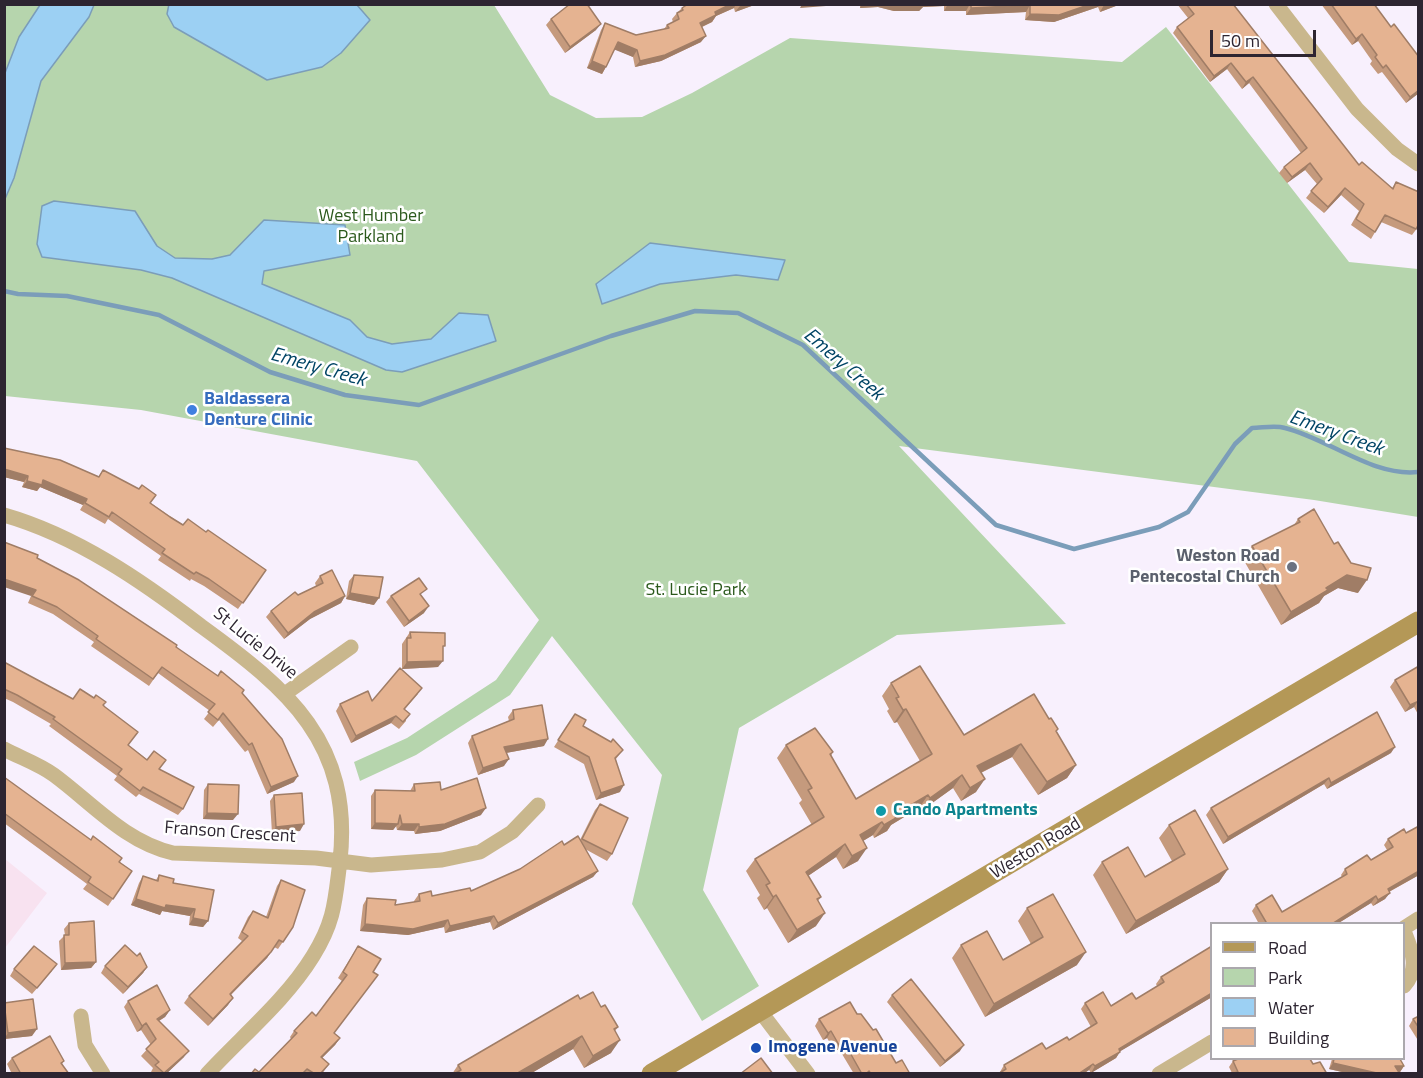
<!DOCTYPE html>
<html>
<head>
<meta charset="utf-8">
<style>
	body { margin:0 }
	#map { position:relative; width:1423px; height:1078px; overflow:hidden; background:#f8f0fd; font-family:"Titillium Web",sans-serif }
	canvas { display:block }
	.frame { position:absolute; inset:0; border:6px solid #2d2531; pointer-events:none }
	.legend { position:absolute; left:1210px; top:922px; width:195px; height:138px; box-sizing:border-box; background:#fff; border:2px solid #aba8ad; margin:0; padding:8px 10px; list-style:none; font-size:18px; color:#2d2531 }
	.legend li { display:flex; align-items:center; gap:12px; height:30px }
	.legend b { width:30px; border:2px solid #aba8ad }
	.scale { position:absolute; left:1210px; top:30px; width:106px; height:27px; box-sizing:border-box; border:3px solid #2d2531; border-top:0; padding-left:8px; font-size:18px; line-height:21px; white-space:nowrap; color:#2d2531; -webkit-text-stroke:4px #fff; paint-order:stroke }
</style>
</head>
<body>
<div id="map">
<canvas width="1423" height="1078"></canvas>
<div class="frame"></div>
<ul class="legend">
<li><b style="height:8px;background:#b49857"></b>Road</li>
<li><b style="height:16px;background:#b6d5ad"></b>Park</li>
<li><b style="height:16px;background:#9cd0f3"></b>Water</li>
<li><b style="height:16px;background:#e5b391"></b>Building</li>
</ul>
<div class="scale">50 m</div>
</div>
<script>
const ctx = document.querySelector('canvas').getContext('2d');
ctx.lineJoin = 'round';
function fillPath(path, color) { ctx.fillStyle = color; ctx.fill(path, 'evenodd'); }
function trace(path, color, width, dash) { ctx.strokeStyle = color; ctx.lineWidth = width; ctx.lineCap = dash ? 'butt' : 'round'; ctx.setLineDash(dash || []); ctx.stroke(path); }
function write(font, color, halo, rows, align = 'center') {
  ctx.font = font + ' "Titillium Web",sans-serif'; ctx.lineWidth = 5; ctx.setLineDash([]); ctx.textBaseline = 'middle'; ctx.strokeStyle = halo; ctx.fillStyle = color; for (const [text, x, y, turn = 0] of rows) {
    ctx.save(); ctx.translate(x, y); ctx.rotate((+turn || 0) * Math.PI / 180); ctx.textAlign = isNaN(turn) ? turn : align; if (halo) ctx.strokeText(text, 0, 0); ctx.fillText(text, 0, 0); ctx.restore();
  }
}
const education = new Path2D(`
	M 5,859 L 47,893 L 5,948 L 4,948 Z`);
const green = new Path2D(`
	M 5,5 L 494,5 L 550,95 L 596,118 L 642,117 L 692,93 L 790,38 L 1122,62 L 1166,27 L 1349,262 L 1418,269 L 1418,517 L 1314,500 L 899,446 L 1066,624 L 897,635 L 739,728 L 703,890 L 759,986 L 702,1021 L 632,904 L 662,775 L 552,636 L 510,695 L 416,755 L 360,781 L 354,762 L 407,738 L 496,680 L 539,620 L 417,461 L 141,410 L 5,396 Z`);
const water = new Path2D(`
	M 169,4 L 357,5 L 370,20 L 341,53 L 322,67 L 267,80 L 174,27 L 167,14 Z
	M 40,5 L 94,5 L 89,17 L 41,81 L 14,178 L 5,199 L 5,73 L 19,37 Z
	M 54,201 L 135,211 L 157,246 L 175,258 L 212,259 L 230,255 L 264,220 L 345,225 L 350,255 L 264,271 L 262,284 L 350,320 L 367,337 L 392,344 L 431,339 L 459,313 L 488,315 L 496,341 L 402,372 L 386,370 L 172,278 L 141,270 L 42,257 L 37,244 L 42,206 Z
	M 650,243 L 785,260 L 778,280 L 736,275 L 660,284 L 602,304 L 596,284 Z`);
const stream = new Path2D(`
	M 4,291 L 18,294 L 67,296 L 159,315 L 270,372 L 345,395 L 419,405 L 611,336 L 695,311 L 738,313 L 803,345 L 996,525 L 1074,549 L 1159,527 L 1188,512 L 1235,444 L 1252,428 C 1262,428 1275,425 1285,428 C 1329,439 1373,477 1418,472`);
const minor = new Path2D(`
	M 1276,4 L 1357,109 L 1397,149 L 1418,164
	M 4,515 C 77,536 142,581 201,626 C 288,689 353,743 340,861 C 335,900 335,921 313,956 C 286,1000 242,1036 207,1074
	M 286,693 L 351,647
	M 4,749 C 21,758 39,764 54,775 C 92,803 125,842 173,853 L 316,858 L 371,865 L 442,860 L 480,852 L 512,832 L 538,805
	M 1404,928 L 1418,919
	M 1404,931 C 1412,951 1420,968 1404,986
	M 760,1011 L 808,1074
	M 81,1016 L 85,1045 L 103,1074
	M 1159,1074 L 1212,1042`);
const secondary = new Path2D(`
	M 652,1074 L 1418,622`);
const wall = new Path2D(`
	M 688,4 L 757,4 L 735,12 L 734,8 L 716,16 L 712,22 L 702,27 L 701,42 L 661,61 L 635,67 L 633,57 L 615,49 L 602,74 L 587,68 L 601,30 L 605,23 L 636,35 L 664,29 L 667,25 L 673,22 L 672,19 L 677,13 L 682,8 Z
	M 860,4 L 1121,4 L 1100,12 L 1098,7 L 1054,22 L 1025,20 L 1026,12 L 966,15 L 966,11 L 944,11 L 944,6 L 923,7 L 919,11 L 894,11 L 878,7 L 860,8 Z
	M 1177,4 L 1233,4 L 1359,165 L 1392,188 L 1396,182 L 1418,227 L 1412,235 L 1381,222 L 1371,239 L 1351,225 L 1359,211 L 1341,195 L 1324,213 L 1306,198 L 1317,184 L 1305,170 L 1287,183 L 1279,173 L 1284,167 L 1301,153 L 1249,83 L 1242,89 L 1227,69 L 1210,82 L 1173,33 L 1177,27 L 1188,18 Z
	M 1321,4 L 1374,4 L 1391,27 L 1419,57 L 1419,93 L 1406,103 L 1382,72 L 1378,74 L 1370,64 L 1372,61 L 1358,41 L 1352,45 Z
	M 551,19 L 596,30 L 565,53 L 546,25 Z
	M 4,448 L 98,477 L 103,470 L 183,525 L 206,532 L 266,570 L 238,609 L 204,586 L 191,579 L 190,581 L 158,560 L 161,556 L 108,519 L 105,524 L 80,510 L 83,505 L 40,487 L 37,491 L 22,487 L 24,482 L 4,477 Z
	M 1298,519 L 1358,593 L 1338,588 L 1324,596 L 1319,603 L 1281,625 L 1243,559 L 1252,546 L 1294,525 Z
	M 37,558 L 176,647 L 242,693 L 294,782 L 267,794 L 248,750 L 245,752 L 219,720 L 213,727 L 204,719 L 210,711 L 158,673 L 149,686 L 91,646 L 94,642 L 53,614 L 28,603 L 31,596 Z
	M 354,575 L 374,605 L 346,599 L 349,581 Z
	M 320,576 L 345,596 L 341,603 L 310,619 L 284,639 L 266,617 L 271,611 L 316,586 L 315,583 Z
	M 422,595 L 421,596 L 424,613 L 404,627 L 386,602 L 391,596 Z
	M 410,632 L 443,650 L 438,667 L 402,669 L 402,644 Z
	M 4,662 L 73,699 L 103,705 L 128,745 L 160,769 L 183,809 L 178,815 L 139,794 L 136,797 L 114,780 L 117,776 L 49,726 L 51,724 L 13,702 L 4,698 Z
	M 1419,666 L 1419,716 L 1414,707 L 1405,712 L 1390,687 L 1395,680 Z
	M 891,683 L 964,735 L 1056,732 L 1076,765 L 1067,778 L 1038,795 L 1012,757 L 981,773 L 976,792 L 961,801 L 953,788 L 921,811 L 919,808 L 891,825 L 887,831 L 874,838 L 873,835 L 863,841 L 858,861 L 843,869 L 836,857 L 808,876 L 821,897 L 818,901 L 816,926 L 788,943 L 767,908 L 764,910 L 757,898 L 760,895 L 746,871 L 755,859 L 812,825 L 799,803 L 802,800 L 777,758 L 786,745 L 833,752 L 831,756 L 856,799 L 920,761 L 897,722 L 894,723 L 887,711 L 889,709 L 882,696 Z
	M 418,694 L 405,709 L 406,721 L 399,729 L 391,723 L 351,743 L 336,711 L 340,704 Z
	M 513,710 L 544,746 L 506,753 L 504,766 L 478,775 L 468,743 L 472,736 L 509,721 L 508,717 Z
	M 575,714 L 583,726 L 623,750 L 616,759 L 620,792 L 596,800 L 584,764 L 554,747 Z
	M 1391,753 L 1327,789 L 1324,784 L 1223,844 L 1206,815 L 1211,808 Z
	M 4,777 L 132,871 L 108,906 L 83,889 L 87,884 L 4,823 Z
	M 208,784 L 233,820 L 203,819 L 204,790 Z
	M 414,784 L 441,790 L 481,815 L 440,831 L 415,834 L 414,831 L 397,830 L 396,826 L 393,830 L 371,829 L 371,796 L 375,790 L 410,791 Z
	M 274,795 L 300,831 L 272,833 L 270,801 Z
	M 600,804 L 612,854 L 607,861 L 585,849 L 598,871 L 593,877 L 493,930 L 490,922 L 445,933 L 444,927 L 408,935 L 360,931 L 363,905 L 367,898 L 395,905 L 414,902 L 414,901 L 419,894 L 432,896 L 471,891 L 520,869 L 564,845 L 580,840 L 595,810 Z
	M 1169,825 L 1228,869 L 1219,882 L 1126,934 L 1093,875 L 1102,862 L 1145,877 L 1172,861 L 1159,838 Z
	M 1419,826 L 1419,875 L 1389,892 L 1385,899 L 1373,906 L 1371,903 L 1337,924 L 1259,924 L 1252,911 L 1256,905 L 1282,912 L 1342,877 L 1341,875 L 1345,869 L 1371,860 L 1387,850 L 1384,845 L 1388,839 L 1406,833 Z
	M 159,875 L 173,883 L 208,921 L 203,927 L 189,925 L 190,916 L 162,911 L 160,915 L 131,905 L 139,883 L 143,876 L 156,880 Z
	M 281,880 L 293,927 L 278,949 L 274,947 L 267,958 L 231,995 L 228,1005 L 208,1026 L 184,1003 L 189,996 L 242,941 L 238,938 L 248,917 L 253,911 L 266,917 L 277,886 Z
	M 1027,908 L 1077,965 L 985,1017 L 952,958 L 961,945 L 1003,960 L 1031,944 L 1018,921 Z
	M 69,923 L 96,962 L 91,968 L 61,970 L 59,941 L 65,935 L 64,929 Z
	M 358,946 L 334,1033 L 340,1038 L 335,1045 L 322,1058 L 329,1064 L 324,1071 L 322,1074 L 251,1074 L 259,1072 L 291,1039 L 290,1037 L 294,1031 L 316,1016 L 342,981 L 338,978 Z
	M 1212,946 L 1212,997 L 1120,1051 L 1116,1058 L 1091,1073 L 1089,1070 L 1083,1074 L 998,1074 L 1000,1072 L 1004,1065 L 1069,1040 L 1091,1027 L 1081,1009 L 1085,1003 L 1111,1006 L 1136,999 L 1157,986 L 1156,984 L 1161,977 Z
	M 105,966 L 147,967 L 143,973 L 123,994 L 101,973 Z
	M 14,969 L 52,971 L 32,994 L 10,976 Z
	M 892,995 L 960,1051 L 940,1067 L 887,1002 Z
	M 580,999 L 601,1007 L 618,1027 L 615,1031 L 611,1053 L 584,1068 L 573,1049 L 530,1074 L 452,1074 L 458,1065 Z
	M 128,1001 L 170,1010 L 165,1017 L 159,1021 L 184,1057 L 166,1074 L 153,1074 L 151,1072 L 153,1068 L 141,1056 L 151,1045 L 141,1030 L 137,1032 L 124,1007 Z
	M 4,1003 L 32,1036 L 4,1039 Z
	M 857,1014 L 896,1063 L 910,1074 L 854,1074 L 839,1049 L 835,1051 L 827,1038 L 823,1040 L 815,1026 L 819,1019 Z
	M 1419,1016 L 1419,1042 L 1409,1026 L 1413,1019 Z
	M 12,1058 L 64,1061 L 62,1064 L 69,1074 L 12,1074 L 7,1064 Z
	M 1332,1059 L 1400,1059 L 1404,1066 L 1400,1072 L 1399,1072 L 1400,1074 L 1351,1074 L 1329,1069 Z
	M 1233,1061 L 1313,1064 L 1232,1073 L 1229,1067 Z`);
const shadedWall = new Path2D(`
	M 731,4 L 736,4 L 734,8 L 716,16 L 712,22 L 695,30 L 700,23 L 715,12 Z
	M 743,4 L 757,4 L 735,12 L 740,6 Z
	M 802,4 L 852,4 L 800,8 Z
	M 862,4 L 945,4 L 944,6 L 923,7 L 919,11 L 894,11 L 878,7 L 860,8 Z
	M 948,4 L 970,4 L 966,11 L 944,11 Z
	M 1091,4 L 1100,4 L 1098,7 L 1054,22 L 1025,20 L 1030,14 Z
	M 1106,4 L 1121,4 L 1100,12 L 1104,5 Z
	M 1030,5 L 1026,12 L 966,15 L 971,8 Z
	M 601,24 L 596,30 L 565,53 L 570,47 Z
	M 1362,34 L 1358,41 L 1352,45 L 1356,39 Z
	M 706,36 L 701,42 L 661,61 L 635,67 L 640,61 Z
	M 618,42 L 637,50 L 633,57 L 613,49 Z
	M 592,61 L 606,67 L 602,74 L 587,68 Z
	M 1231,63 L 1227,69 L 1210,82 L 1214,76 Z
	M 1253,77 L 1249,83 L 1242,89 L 1246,82 Z
	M 1419,90 L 1419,93 L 1406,103 L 1410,97 Z
	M 1310,163 L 1305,170 L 1287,183 L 1292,177 Z
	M 1345,188 L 1341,195 L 1324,213 L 1328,207 Z
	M 4,469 L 28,476 L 24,482 L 4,477 Z
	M 43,480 L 87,499 L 83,505 L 40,487 L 37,491 L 22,487 L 27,481 Z
	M 1347,575 L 1367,580 L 1358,593 L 1338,588 L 1324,596 L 1319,603 L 1281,625 L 1291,612 L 1326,588 Z
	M 4,579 L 36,590 L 31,596 L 4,587 Z
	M 350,593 L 379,598 L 374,605 L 346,599 Z
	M 345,596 L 341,603 L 310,619 L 284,639 L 288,633 L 314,612 Z
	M 429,606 L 424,613 L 404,627 L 409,621 Z
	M 443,661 L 438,667 L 402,669 L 407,662 Z
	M 1418,701 L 1414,707 L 1405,712 L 1410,705 Z
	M 906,709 L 897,722 L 894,723 L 903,710 Z
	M 396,716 L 391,723 L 351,743 L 356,736 Z
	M 548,739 L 544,746 L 500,754 L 504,747 Z
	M 1021,744 L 1012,757 L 968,779 L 977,766 Z
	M 1395,747 L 1391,753 L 1327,789 L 1331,783 Z
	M 509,759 L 504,766 L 478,775 L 483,768 Z
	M 1076,765 L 1067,778 L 1038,795 L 1047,782 Z
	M 962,775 L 953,788 L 921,811 L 930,798 Z
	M 298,776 L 294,782 L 267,794 L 271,787 Z
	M 1329,778 L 1324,784 L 1223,844 L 1228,837 Z
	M 985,779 L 976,792 L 961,801 L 970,788 Z
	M 624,785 L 620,792 L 596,800 L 601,793 Z
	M 928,795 L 919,808 L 891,825 L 887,831 L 874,838 L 884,825 L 894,815 Z
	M 486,808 L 481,815 L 440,831 L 415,834 L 419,827 Z
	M 207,813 L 238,814 L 233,820 L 203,819 Z
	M 882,822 L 873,835 L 851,848 L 860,835 Z
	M 375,823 L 398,824 L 393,830 L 371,829 Z
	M 304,824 L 300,831 L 272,833 L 276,827 Z
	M 402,824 L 419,824 L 414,831 L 397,830 Z
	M 845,844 L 836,857 L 796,884 L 806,872 Z
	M 867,848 L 858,861 L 843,869 L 852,856 Z
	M 1228,869 L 1219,882 L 1126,934 L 1136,921 Z
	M 598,871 L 593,877 L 493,930 L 498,923 Z
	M 1419,871 L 1419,875 L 1383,895 L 1388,889 Z
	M 1390,893 L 1385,899 L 1373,906 L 1378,900 Z
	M 776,895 L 767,908 L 764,910 L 773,897 Z
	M 1376,896 L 1371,903 L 1337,924 L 1332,924 Z
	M 136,899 L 166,905 L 195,909 L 190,916 L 162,911 L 160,915 L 131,905 Z
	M 825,913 L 816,926 L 788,943 L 797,930 Z
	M 494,916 L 490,922 L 445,933 L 450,926 Z
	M 193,918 L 208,921 L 203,927 L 189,925 Z
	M 448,920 L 444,927 L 408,935 L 360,931 L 365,924 Z
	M 271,952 L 267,958 L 225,1000 L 230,994 Z
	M 1086,952 L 1077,965 L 985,1017 L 994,1004 Z
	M 96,962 L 91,968 L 61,970 L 65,963 Z
	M 147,967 L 143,973 L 123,994 L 128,987 Z
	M 1212,993 L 1212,997 L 1114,1055 L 1119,1049 Z
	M 233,998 L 228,1005 L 208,1026 L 213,1019 Z
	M 170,1010 L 165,1017 L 152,1025 L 157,1019 Z
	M 146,1023 L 141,1030 L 137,1032 L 142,1026 Z
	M 37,1029 L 32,1036 L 4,1039 L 8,1033 Z
	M 831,1031 L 827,1038 L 823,1040 L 828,1033 Z
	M 582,1036 L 573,1049 L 530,1074 L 516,1074 Z
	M 340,1038 L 335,1045 L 317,1063 L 321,1057 Z
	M 620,1040 L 611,1053 L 584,1068 L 593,1056 Z
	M 844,1042 L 839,1049 L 835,1051 L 839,1045 Z
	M 964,1045 L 960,1051 L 940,1067 L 945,1061 Z
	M 189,1051 L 184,1057 L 166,1074 L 164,1074 Z
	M 1120,1052 L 1116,1058 L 1091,1073 L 1095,1066 Z
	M 1333,1063 L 1381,1074 L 1351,1074 L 1329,1069 Z
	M 1093,1064 L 1089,1070 L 1083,1074 L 1078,1074 Z
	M 1395,1066 L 1404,1066 L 1400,1072 L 1392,1072 Z`);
const building = new Path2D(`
	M 570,4 L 587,4 L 601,24 L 570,47 L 551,19 Z
	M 688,4 L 731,4 L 715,12 L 716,15 L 700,23 L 706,36 L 665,55 L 640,61 L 637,50 L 618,42 L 606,67 L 592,61 L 605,23 L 636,35 L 669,28 L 667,25 L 679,19 L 677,13 L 683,10 L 682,8 Z
	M 971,4 L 1091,4 L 1059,15 L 1030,14 L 1030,5 L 971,8 Z
	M 1186,4 L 1233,4 L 1359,165 L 1362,162 L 1393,189 L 1396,182 L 1419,192 L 1419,224 L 1416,229 L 1385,215 L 1375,232 L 1356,219 L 1364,204 L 1345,188 L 1328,207 L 1311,191 L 1322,179 L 1310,163 L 1292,177 L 1284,167 L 1307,148 L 1253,77 L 1246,82 L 1231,63 L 1214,76 L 1177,27 L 1194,14 Z
	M 1331,4 L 1374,4 L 1391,27 L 1394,24 L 1419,57 L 1419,90 L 1410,97 L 1386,65 L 1383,68 L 1375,57 L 1377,55 L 1362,34 L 1356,39 Z
	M 4,448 L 60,460 L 99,477 L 103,470 L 139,489 L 142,485 L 156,495 L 150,503 L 170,517 L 183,525 L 188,519 L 206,532 L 208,530 L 266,570 L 243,603 L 209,579 L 196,572 L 194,574 L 162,553 L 165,549 L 112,512 L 109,517 L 85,503 L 87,499 L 43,480 L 42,485 L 27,481 L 28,476 L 4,469 Z
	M 1314,509 L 1334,544 L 1338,542 L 1351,563 L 1371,568 L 1367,580 L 1347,575 L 1326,588 L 1328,590 L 1291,612 L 1252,546 L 1300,522 L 1298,519 Z
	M 4,542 L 38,555 L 37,558 L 79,580 L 177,645 L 176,647 L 218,676 L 221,671 L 244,690 L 242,693 L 282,739 L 298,776 L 271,787 L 252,743 L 249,745 L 223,713 L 218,720 L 208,712 L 215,704 L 202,695 L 162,667 L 153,679 L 96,639 L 98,636 L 57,607 L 32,596 L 36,590 L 4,579 Z
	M 332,570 L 345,596 L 314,612 L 288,633 L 271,611 L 295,592 L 298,595 L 323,583 L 320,576 Z
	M 354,575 L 383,577 L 379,598 L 350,593 Z
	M 419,578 L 427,589 L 420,594 L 429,606 L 409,621 L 391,596 Z
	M 410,632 L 445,633 L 445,646 L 443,646 L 443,661 L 407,662 L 407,638 L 411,638 Z
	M 4,662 L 73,699 L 80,689 L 94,698 L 96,695 L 106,702 L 103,705 L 105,707 L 138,732 L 128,745 L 147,760 L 154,751 L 166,760 L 159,769 L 194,787 L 183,809 L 143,787 L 140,791 L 118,774 L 122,769 L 53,719 L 55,717 L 17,695 L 4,689 Z
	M 920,666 L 964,735 L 1034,694 L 1049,719 L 1051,718 L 1058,729 L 1056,731 L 1076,765 L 1047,782 L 1021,744 L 977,766 L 985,779 L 970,788 L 962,775 L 930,798 L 928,795 L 894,815 L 896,818 L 884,825 L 882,822 L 860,835 L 867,848 L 852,856 L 845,844 L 806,872 L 821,897 L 817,899 L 825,913 L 797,930 L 776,895 L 773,897 L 766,885 L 770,883 L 755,859 L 824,817 L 808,790 L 812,788 L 786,745 L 815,728 L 833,752 L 830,754 L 856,799 L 932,754 L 906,709 L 903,710 L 896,698 L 899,697 L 891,683 Z
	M 1419,666 L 1419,701 L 1410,705 L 1395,680 Z
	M 400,668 L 422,688 L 404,709 L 410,714 L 403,722 L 396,716 L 356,736 L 340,704 L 368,691 L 372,701 Z
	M 542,705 L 548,739 L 504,747 L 509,759 L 483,768 L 472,736 L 514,719 L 513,710 Z
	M 1377,712 L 1395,747 L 1331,783 L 1329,778 L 1228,837 L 1211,808 Z
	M 575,714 L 586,720 L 583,726 L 611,742 L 613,739 L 623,750 L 615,758 L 624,785 L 601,793 L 589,757 L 558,740 Z
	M 4,777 L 91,840 L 93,836 L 122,858 L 119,862 L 132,871 L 113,899 L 88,882 L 91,877 L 4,813 Z
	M 477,778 L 486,808 L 445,824 L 419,827 L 419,824 L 402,824 L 400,815 L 398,824 L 375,823 L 375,790 L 415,791 L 414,784 L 440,782 L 441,790 Z
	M 208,784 L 239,785 L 238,814 L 207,813 Z
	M 302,793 L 304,824 L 276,827 L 274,795 Z
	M 600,804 L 628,818 L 612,854 L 582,839 Z
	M 1195,810 L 1228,869 L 1136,921 L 1102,862 L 1128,847 L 1145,877 L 1185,854 L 1169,825 Z
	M 1419,826 L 1419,871 L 1388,889 L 1390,893 L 1378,900 L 1376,896 L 1332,924 L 1263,924 L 1266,922 L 1256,905 L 1272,895 L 1282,912 L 1347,874 L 1345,869 L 1367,855 L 1371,860 L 1393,847 L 1388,839 L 1404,829 L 1406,833 Z
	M 578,836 L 598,871 L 498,923 L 494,916 L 450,926 L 448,920 L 413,929 L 365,924 L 367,898 L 396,900 L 395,905 L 420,901 L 419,894 L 431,891 L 432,896 L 470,888 L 471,891 L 520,869 L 562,841 L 564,845 Z
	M 159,875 L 174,879 L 173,883 L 214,890 L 208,921 L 193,918 L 195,909 L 166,905 L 165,908 L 136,899 L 143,876 L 158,881 Z
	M 281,880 L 305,890 L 293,927 L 283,942 L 279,940 L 271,952 L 230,994 L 233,998 L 213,1019 L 189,996 L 248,936 L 242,932 L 253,911 L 268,918 Z
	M 1053,894 L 1086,952 L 994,1004 L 961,945 L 987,931 L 1003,960 L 1043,937 L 1027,908 Z
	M 94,921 L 96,962 L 65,963 L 64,935 L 69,935 L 69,923 Z
	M 125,945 L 137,956 L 140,953 L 147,967 L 128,987 L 105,966 Z
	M 34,946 L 57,964 L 37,988 L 14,969 Z
	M 358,946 L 381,959 L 373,972 L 378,975 L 334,1033 L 340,1038 L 321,1057 L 329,1064 L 320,1074 L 315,1074 L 307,1069 L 302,1074 L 299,1073 L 298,1074 L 251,1074 L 255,1069 L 259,1072 L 261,1070 L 297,1033 L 294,1031 L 312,1012 L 316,1016 L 347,975 L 343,972 Z
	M 1212,946 L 1212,993 L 1119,1049 L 1120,1052 L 1095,1066 L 1093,1064 L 1078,1074 L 998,1074 L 1006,1069 L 1004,1065 L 1042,1043 L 1046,1049 L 1067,1037 L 1069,1040 L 1097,1023 L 1085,1003 L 1103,992 L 1111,1006 L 1132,993 L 1136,999 L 1164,982 L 1161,977 Z
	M 911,979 L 964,1045 L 945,1061 L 892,995 Z
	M 157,985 L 170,1010 L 157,1019 L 189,1051 L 164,1073 L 155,1065 L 159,1062 L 146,1049 L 156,1039 L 146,1023 L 142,1026 L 128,1001 Z
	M 593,992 L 601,1007 L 605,1005 L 618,1027 L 614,1029 L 620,1040 L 593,1056 L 582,1036 L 516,1074 L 454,1074 L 461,1070 L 458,1065 L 578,995 L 580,999 Z
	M 33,999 L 37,1029 L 8,1033 L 4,1003 Z
	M 850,1002 L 857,1014 L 861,1014 L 873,1030 L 876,1029 L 896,1063 L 902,1060 L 910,1074 L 871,1074 L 869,1071 L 866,1074 L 862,1074 L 844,1042 L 839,1045 L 831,1031 L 828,1033 L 819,1019 Z
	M 1419,1016 L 1419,1028 L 1413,1019 Z
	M 50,1036 L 64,1061 L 61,1063 L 69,1074 L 21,1074 L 12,1058 Z
	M 761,1058 L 773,1074 L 740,1074 Z
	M 1238,1059 L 1310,1059 L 1313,1064 L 1320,1062 L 1327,1074 L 1230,1074 L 1238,1072 L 1233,1061 Z
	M 1334,1059 L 1400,1059 L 1404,1066 L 1395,1066 L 1400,1074 L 1381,1074 L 1333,1063 Z`);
const markers = [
	[192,410,6,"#3f7fe0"],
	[1292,567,6,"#6b7280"],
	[881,811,6,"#0f9aa8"],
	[756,1048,6,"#1a4fb4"]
];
const parkNames = [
	["West Humber",371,217],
	["Parkland",371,238],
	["St. Lucie Park",696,591]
];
const shopNames = [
	["Baldassera",204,400],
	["Denture Clinic",204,421]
];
const worshipNames = [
	["Weston Road",1280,557],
	["Pentecostal Church",1280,578]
];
const streetNames = [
	["St Lucie Drive",255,644,39],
	["Franson Crescent",230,833,4],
	["Weston Road",1036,849,-31]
];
const cultureNames = [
	["Cando Apartments",893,811]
];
const transitNames = [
	["Imogene Avenue",768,1048]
];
const waterNames = [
	["Emery Creek",843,365,41],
	["Emery Creek",318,368,16],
	["Emery Creek",1336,434,20]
];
fillPath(education, '#f8e2f0');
fillPath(green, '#b6d5ad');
fillPath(water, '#9cd0f3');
trace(water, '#7b9db9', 1.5);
trace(stream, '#7b9db9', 4.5);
trace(minor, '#c9b78d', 15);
trace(secondary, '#b49857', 21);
fillPath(wall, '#c59a7d');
fillPath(shadedWall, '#a07d66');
fillPath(building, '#e5b391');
trace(building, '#a07d66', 1.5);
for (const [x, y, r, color] of markers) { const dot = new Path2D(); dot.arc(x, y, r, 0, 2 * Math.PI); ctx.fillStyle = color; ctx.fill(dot); trace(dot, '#fff', 2); }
write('18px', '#2b591c', '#fff', parkNames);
write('bold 18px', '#366cbe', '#fff', shopNames, 'left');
write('bold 18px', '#5b616d', '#fff', worshipNames, 'right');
write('18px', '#2d2531', '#fff', streetNames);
write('bold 18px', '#0d838f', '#fff', cultureNames, 'left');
write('bold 18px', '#164399', '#fff', transitNames, 'left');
write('italic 20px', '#004465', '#fff', waterNames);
</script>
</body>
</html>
